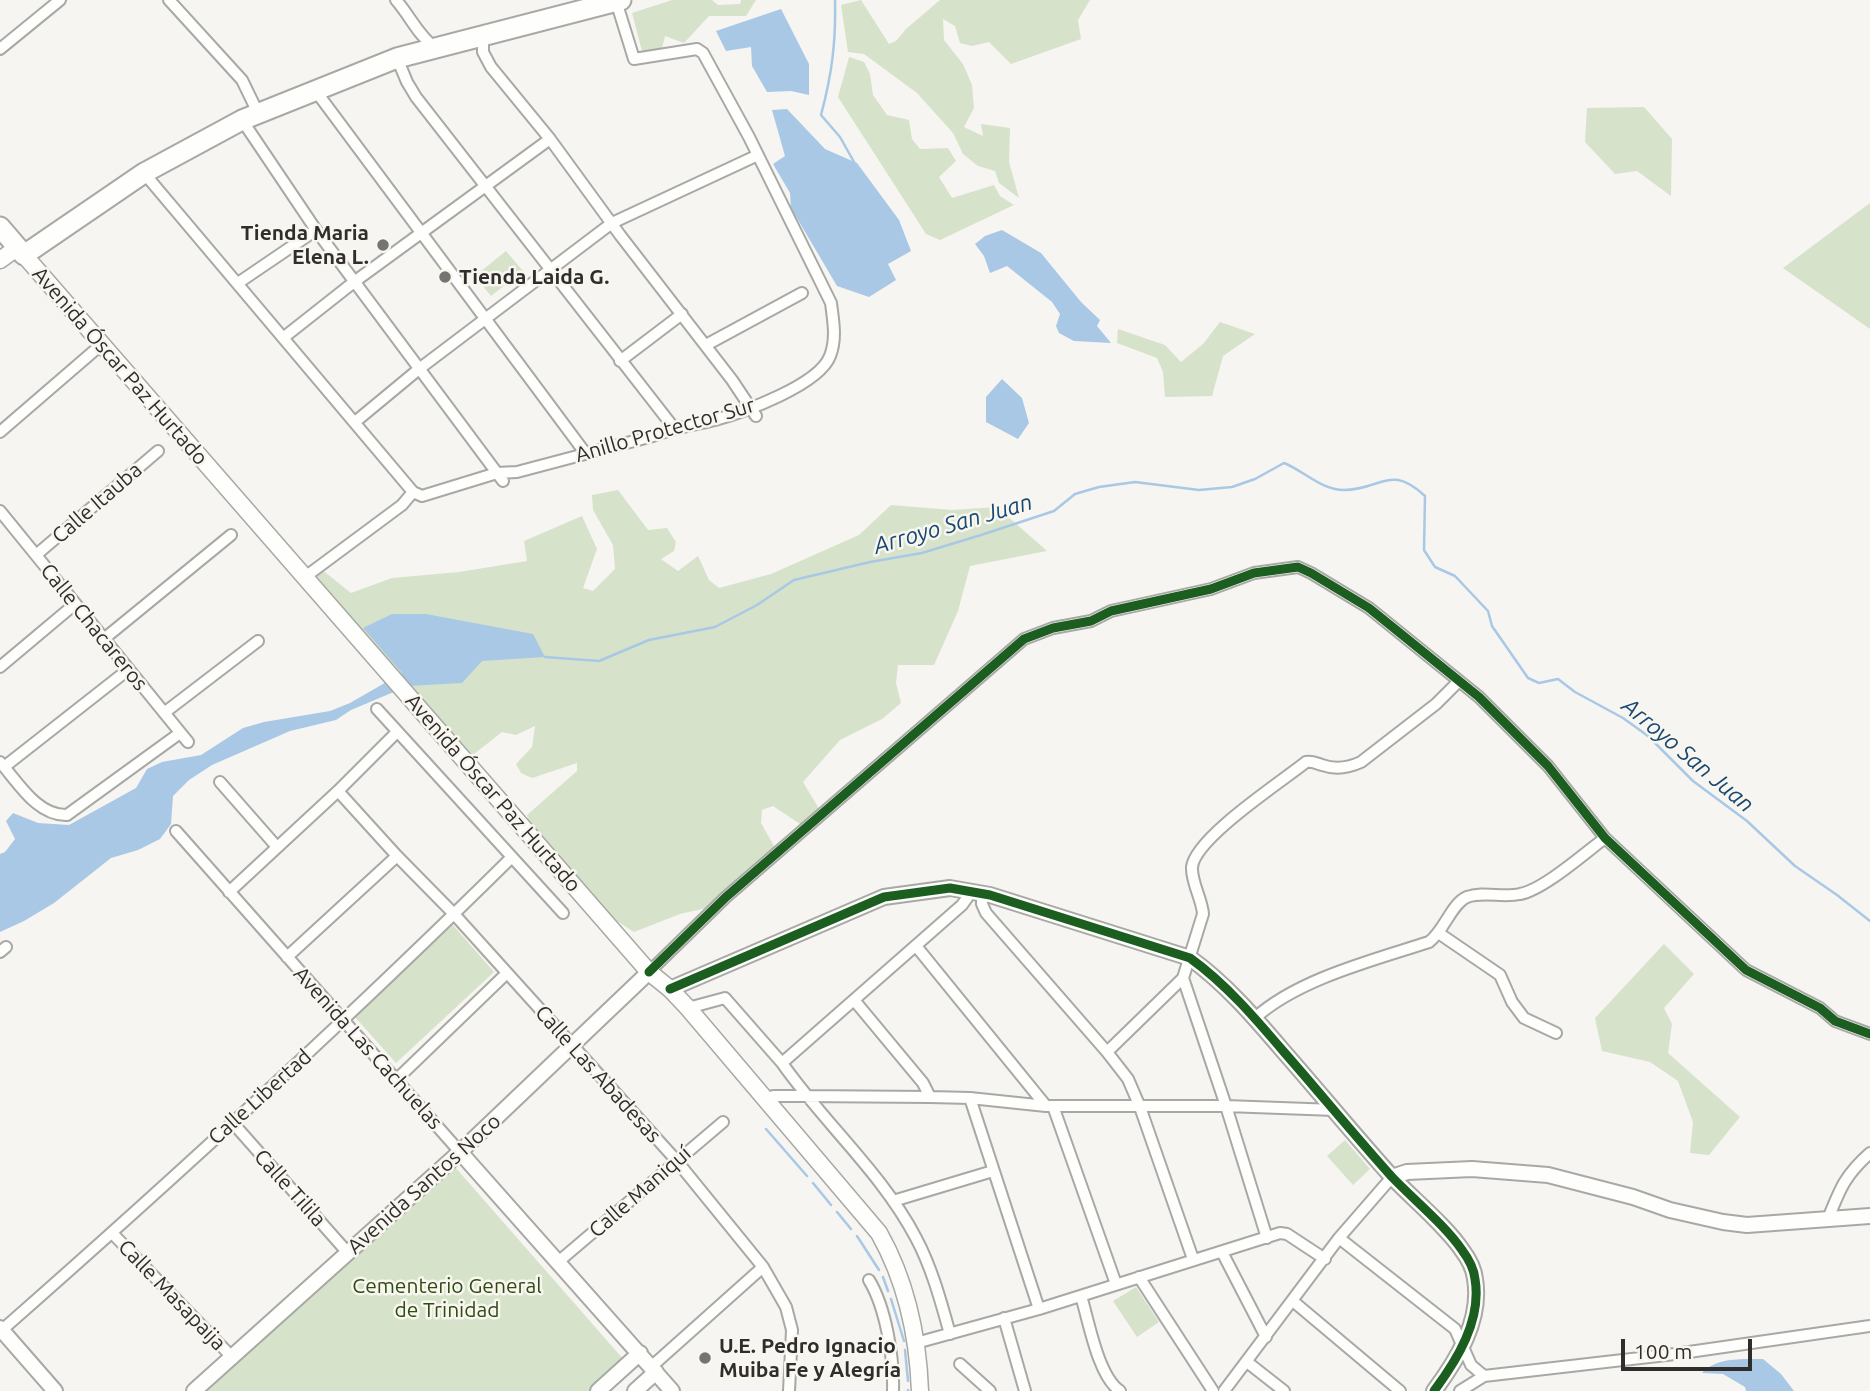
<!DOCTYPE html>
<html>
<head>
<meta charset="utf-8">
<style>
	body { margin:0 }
	#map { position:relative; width:1870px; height:1391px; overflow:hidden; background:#f6f5f1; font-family:Ubuntu,sans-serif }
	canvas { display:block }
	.scale { position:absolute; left:1621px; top:1339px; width:131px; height:32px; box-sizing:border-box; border:4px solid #2f2e2c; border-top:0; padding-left:9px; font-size:21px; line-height:24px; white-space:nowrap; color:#2f2e2c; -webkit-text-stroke:5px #f8f6ef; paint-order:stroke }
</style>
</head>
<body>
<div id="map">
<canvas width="1870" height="1391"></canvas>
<div class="scale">100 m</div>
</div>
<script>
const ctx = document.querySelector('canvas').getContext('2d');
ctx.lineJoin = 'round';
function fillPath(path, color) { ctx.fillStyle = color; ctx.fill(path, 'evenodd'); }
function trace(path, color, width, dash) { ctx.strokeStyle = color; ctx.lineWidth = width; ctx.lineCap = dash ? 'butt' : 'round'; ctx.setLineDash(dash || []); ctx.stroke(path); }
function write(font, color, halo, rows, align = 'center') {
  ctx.font = font + ' Ubuntu,sans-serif'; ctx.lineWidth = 5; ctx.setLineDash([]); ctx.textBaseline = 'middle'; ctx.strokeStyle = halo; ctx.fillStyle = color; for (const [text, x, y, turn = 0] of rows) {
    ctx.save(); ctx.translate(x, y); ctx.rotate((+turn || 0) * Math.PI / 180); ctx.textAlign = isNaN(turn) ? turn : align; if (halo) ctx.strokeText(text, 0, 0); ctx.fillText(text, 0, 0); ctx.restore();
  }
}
const green = new Path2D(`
	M 672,0 L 712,0 L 718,5 L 740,4 L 741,0 L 756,0 L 746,16 L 709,16 L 684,43 L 665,36 L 662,48 L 642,51 L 632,13 Z
	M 861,0 L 889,44 L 896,41 L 906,29 L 940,0 L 1090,0 L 1078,20 L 1081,39 L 1011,64 L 989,42 L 972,46 L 960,43 L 955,26 L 943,19 L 944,40 L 963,64 L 972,85 L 974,108 L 964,127 L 983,136 L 981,124 L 1010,128 L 1009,162 L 1019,198 L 999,183 L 995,171 L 978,166 L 963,154 L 953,133 L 917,93 L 864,54 L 848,52 L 841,5 Z
	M 849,57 L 864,62 L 870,74 L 873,95 L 887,115 L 909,120 L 912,139 L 920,149 L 948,148 L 956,161 L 939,177 L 952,198 L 994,185 L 1000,196 L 1014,205 L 940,240 L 926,234 L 838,97 Z
	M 1644,107 L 1672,139 L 1671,196 L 1637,171 L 1615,174 L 1585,142 L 1587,108 Z
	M 1870,203 L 1870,329 L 1783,268 Z
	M 506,251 L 523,271 L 491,296 L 475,276 Z
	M 1220,322 L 1255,334 L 1223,356 L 1212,396 L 1165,397 L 1163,372 L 1157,358 L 1117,343 L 1118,329 L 1165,345 L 1181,362 L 1203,344 Z
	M 618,490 L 648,530 L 667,528 L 676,542 L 674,551 L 661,559 L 678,571 L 698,556 L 709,580 L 719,588 L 771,574 L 859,535 L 891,505 L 952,510 L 997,507 L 1047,551 L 970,566 L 958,611 L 934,665 L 898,665 L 896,683 L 901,703 L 882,719 L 840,740 L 803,782 L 821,812 L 803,826 L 773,806 L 762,810 L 761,823 L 778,853 L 720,905 L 680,914 L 634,932 L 600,910 L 531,828 L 527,815 L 577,771 L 577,763 L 532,778 L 521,773 L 516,764 L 532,747 L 535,726 L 516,735 L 502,732 L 469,758 L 313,582 L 321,569 L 351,593 L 392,578 L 459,572 L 527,561 L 524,541 L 582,516 L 597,549 L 583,588 L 593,591 L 615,569 L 613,545 L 593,510 L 592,495 Z
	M 452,924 L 494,972 L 396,1063 L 354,1016 Z
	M 1664,944 L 1694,974 L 1664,1008 L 1672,1024 L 1668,1053 L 1740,1117 L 1709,1155 L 1690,1153 L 1693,1122 L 1678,1081 L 1650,1062 L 1602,1051 L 1595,1018 Z
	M 1345,1140 L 1370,1169 L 1353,1185 L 1327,1156 Z
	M 455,1167 L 624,1360 L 590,1391 L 205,1391 Z
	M 1136,1287 L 1159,1322 L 1137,1337 L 1113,1301 Z`);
const water = new Path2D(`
	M 781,9 L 809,64 L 809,95 L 791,91 L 767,92 L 752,66 L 751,47 L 726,51 L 716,31 Z
	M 787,109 L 825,149 L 857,163 L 899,220 L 911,251 L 888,264 L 896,280 L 869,297 L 837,286 L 791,208 L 790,193 L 773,164 L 785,156 L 772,110 Z
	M 1002,230 L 1041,253 L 1081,302 L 1100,320 L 1097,326 L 1111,343 L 1074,341 L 1059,333 L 1056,326 L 1060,314 L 1052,302 L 1007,266 L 990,273 L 984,256 L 975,244 L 985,236 Z
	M 1002,379 L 1022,398 L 1029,423 L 1018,439 L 986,422 L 986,397 Z
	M 392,614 L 426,614 L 533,634 L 545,657 L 482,661 L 462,683 L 408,686 L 351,710 L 336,720 L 290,731 L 212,765 L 189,780 L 173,796 L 171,824 L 160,839 L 138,850 L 111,858 L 54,903 L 24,921 L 0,932 L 0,854 L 5,852 L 15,839 L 6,821 L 13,813 L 38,823 L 69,825 L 136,788 L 147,769 L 162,762 L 201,755 L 243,728 L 264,722 L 330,711 L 350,703 L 402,673 L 363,628 Z
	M 1763,1359 L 1781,1374 L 1794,1391 L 1746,1391 L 1745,1387 L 1723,1374 L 1702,1373 C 1716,1357 1743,1359 1763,1359 Z`);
const stream = new Path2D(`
	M 835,0 C 836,42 832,74 821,115 L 840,137 L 854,162
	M 545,657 L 599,661 L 649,640 L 715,627 L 757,605 L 794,580 L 870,562 L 922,553 L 981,535 L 1054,511 L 1075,494 L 1099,487 L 1135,482 L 1199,490 L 1232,487 L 1255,479 L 1284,463 C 1304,471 1321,490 1344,490 C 1382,490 1389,463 1425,496 L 1424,550 L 1435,567 L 1455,576 L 1488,611 L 1492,626 L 1528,678 L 1539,683 L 1558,679 L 1575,692 L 1623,718 L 1648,736 L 1693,781 L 1747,821 L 1795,866 L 1837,895 L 1870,921
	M 766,1129 L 807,1176
	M 813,1183 L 831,1205
	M 837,1212 L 851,1229
	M 857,1236 L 879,1270
	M 883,1277 L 888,1291
	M 891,1299 L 904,1341
	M 905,1350 L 908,1381
	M 908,1390 L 908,1391`);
const street = new Path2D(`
	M 169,0 L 242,80 L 259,115
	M 396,0 C 410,16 418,35 435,48
	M 483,35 L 483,52 L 491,67 L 550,139 L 620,235 L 732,380 L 756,416
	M 0,49 L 60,0
	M 397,58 L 407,82 L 416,97 L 674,428
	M 315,90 L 586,454
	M 242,120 L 316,230 L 503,481
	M 144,173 L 413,492
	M 238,283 L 316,230
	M 283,338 L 354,282 L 550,139
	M 706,345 L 802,293
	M 620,361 L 682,314
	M 355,422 L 419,369 L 612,223 L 758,155
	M 0,432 L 102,344
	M 0,511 L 188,742
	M 36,555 L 158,451
	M 305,577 L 402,505 L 413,492 L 422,496 L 497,473 L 517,472 L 653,436 C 674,428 694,425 715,420 C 744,412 819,385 830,356 C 837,338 833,320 831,303 L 749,137 L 703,53 L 697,49 L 634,59 L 616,1
	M 105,638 L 231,535
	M 0,667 L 75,604
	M 377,709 L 563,913
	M 164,713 L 258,641
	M 0,762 C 18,782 37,816 67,815 L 180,733
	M 4,767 L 129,669
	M 220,782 L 277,847
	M 338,791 L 397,856 L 454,914 L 676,1160 L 763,1267 L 786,1307 L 792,1330 L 789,1391
	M 176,831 L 460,1152
	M 229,892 L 338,791 L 397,732
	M 982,893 L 982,904 L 986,913 L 1107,1052 L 1128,1079 L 1140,1107 L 1193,1259
	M 1440,934 L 1500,975 L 1512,1002 L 1524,1018 L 1556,1033
	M 916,946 L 1046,1106
	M 0,952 L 6,947
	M 287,957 L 397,856
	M 649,972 L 726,897 L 1024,639 L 1053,628 L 1091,621 L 1111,611 L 1211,589 L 1254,573 L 1298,567 L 1311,573 L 1369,608 L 1479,697 L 1548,766 L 1605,838 L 1746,970 L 1820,1008 L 1835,1021 L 1870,1034
	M 1183,978 L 1203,914 C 1202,899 1191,882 1192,867 C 1195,838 1281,782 1306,762 C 1313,761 1315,763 1322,765 C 1336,770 1348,768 1361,762 L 1436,704 L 1459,681
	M 854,1000 L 923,1083 L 930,1097
	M 688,1008 L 725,998 L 782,1063
	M 1255,1018 C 1298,979 1374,960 1429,942 C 1444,931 1452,903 1467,897 C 1483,891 1503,898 1520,894 C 1543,890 1585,853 1605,838
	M 1107,1052 L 1183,978 L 1226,1106 L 1267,1238
	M 396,1080 L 507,973
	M 970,1098 L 1039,1309
	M 766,1099 L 773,1096 L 800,1096 L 930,1097 L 970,1098 L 1046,1106 L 1226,1106 L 1335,1110
	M 1053,1106 L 1116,1284
	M 232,1122 L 348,1253
	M 893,1201 L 993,1171
	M 1828,1219 C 1840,1189 1845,1175 1870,1153
	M 112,1233 L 232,1357
	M 1339,1238 L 1455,1329 L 1471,1365 L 1484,1376
	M 1222,1252 L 1266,1337
	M 558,1262 L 723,1122
	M 1139,1277 L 1213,1391
	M 869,1280 C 886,1308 894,1358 893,1391
	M 1081,1296 C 1089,1322 1098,1376 1120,1391
	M 1294,1302 L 1400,1391
	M 1004,1318 L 1025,1391
	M 2,1330 C 176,1177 347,1020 512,857
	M 950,1334 C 941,1302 932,1268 916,1238 C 882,1173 824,1123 782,1063 L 962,905 L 972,891
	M 916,1343 L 1039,1309 L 1280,1233 L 1287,1234 L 1325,1259
	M 1247,1362 L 1284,1391
	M 960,1364 L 990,1391
	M 651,1367 L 763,1267
	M 1224,1391 L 1339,1238 L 1392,1177
	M 1460,1391 L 1484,1376 L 1675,1354 L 1870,1326`);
const secondary = new Path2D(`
	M 670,989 L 884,897 L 950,888 L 990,895 L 1190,958 C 1226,984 1255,1018 1284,1052 C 1320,1093 1355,1136 1392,1177 C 1413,1199 1446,1226 1462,1250 C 1468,1258 1474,1269 1475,1279 C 1482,1320 1457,1360 1434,1391
	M 460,1152 L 672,1391
	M 1392,1177 L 1407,1172 L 1472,1169 L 1548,1175 L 1633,1197 L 1670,1210 L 1723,1222 L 1747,1225 L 1870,1216
	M 0,1328 L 55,1391
	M 194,1391 L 460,1152 L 649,972
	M 598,1391 L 640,1353
	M 635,1391 L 656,1372`);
const primary = new Path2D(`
	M 24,255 L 649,972 L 670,989 L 688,1008 L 879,1233 C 906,1281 918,1337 920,1391
	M 0,260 L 18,247`);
const highway = new Path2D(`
	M 0,227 L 24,255 L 144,173 L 242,120 L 397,58 L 621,0`);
const cycleway = new Path2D(`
	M 649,972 L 726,897 L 1024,639 L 1053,628 L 1091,621 L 1111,611 L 1211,589 L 1254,573 L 1298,567 L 1311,573 L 1369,608 L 1479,697 L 1548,766 L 1605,838 L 1746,970 L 1820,1008 L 1835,1021 L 1870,1034
	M 670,989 L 884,897 L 950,888 L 990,895 L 1190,958 C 1226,984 1255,1018 1284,1052 C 1320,1093 1355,1136 1392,1177 C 1413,1199 1446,1226 1462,1250 C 1468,1258 1474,1269 1475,1279 C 1482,1320 1457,1360 1434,1391`);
const markers = [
	[383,245,7,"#757471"],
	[445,277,7,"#757471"],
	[705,1358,7,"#757471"]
];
const poiNames = [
	["Tienda Maria",369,233,"right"],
	["Elena L.",369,257,"right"],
	["Tienda Laida G.",459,277],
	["U.E. Pedro Ignacio",719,1346],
	["Muiba Fe y Alegría",719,1370]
];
const streetNames = [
	["Avenida Óscar Paz Hurtado",120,366,49],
	["Anillo Protector Sur",665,430,-16],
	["Calle Itauba",97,503,-41],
	["Calle Chacareros",94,627,51],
	["Avenida Óscar Paz Hurtado",493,793,49],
	["Avenida Las Cachuelas",368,1048,48],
	["Calle Las Abadesas",598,1074,48],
	["Calle Libertad",260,1097,-42],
	["Avenida Santos Noco",424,1184,-42],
	["Calle Tilila",290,1188,48],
	["Calle Maniquí",640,1192,-41],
	["Calle Masapaija",172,1295,46]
];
const parkNames = [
	["Cementerio General",447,1286],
	["de Trinidad",447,1310]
];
const waterNames = [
	["Arroyo San Juan",953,524,-16],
	["Arroyo San Juan",1688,755,40]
];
fillPath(green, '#d6e3ca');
fillPath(water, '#a8c8e5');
trace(stream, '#a8c8e5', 2.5);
trace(street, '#a8a8a5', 14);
trace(secondary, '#a8a8a5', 18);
trace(primary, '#a8a8a5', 19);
trace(highway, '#a8a8a5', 23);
trace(street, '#fefefd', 10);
trace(secondary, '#fefefd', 14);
trace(primary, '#fefefd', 16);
trace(highway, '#fefefd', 19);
trace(cycleway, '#1b5e20', 9);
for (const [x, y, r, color] of markers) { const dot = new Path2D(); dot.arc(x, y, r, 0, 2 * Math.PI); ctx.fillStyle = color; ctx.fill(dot); trace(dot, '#f8f6ef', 2.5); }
write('bold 21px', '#2f2e2c', '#f8f6ef', poiNames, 'left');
write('21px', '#2f2e2c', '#f8f6ef', streetNames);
write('21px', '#2e4b12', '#f8f6ef', parkNames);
write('italic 23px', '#174974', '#f8f6ef', waterNames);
</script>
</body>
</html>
